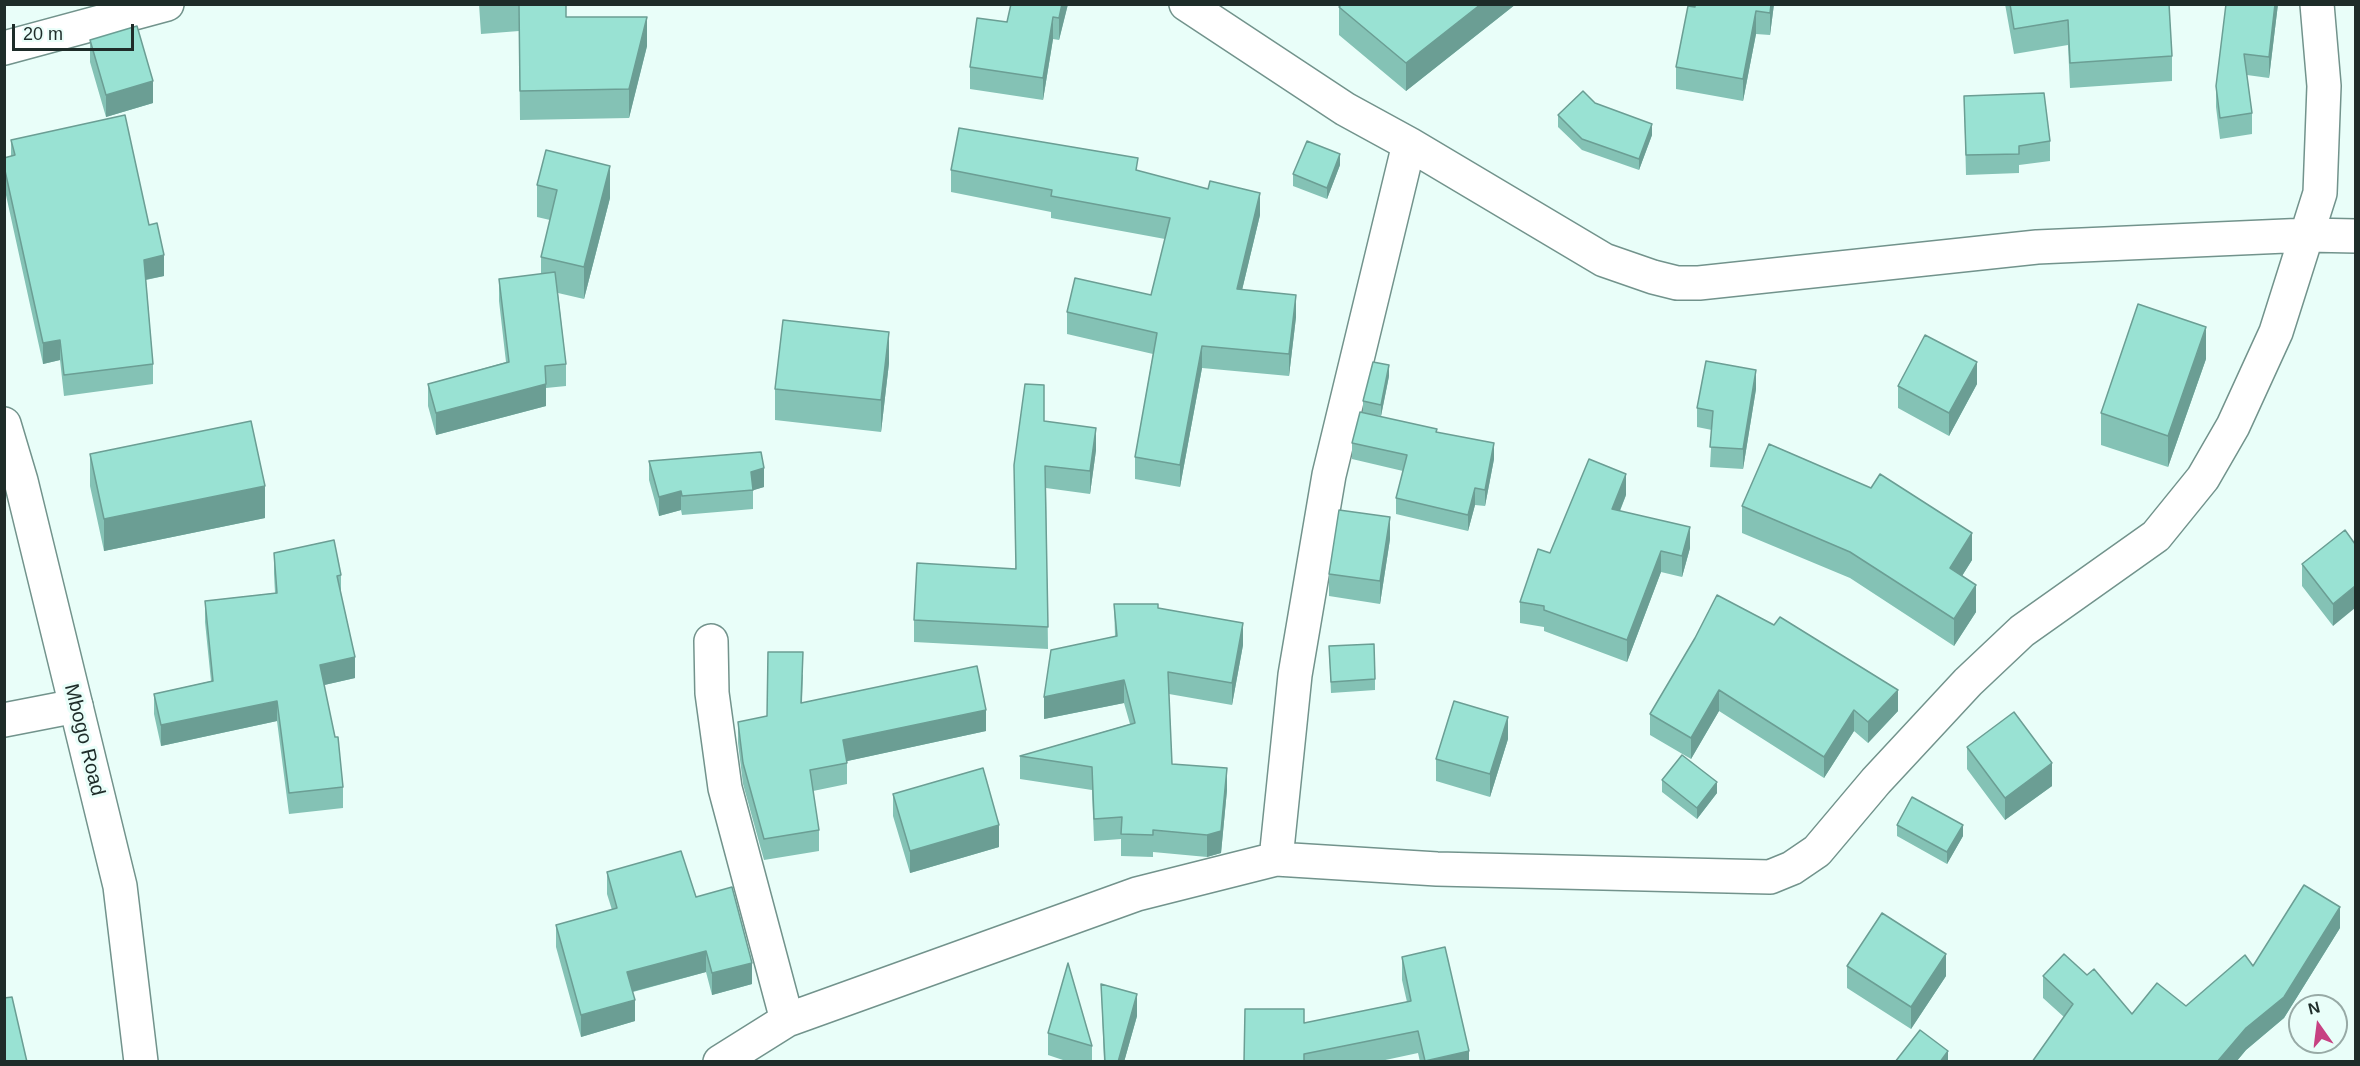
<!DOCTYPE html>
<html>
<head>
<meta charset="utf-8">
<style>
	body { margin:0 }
	#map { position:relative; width:2360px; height:1066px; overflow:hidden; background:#e9fef9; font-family:Arial,sans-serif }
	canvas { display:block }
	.frame { position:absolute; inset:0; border:6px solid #1e2c29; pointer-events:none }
	.north { position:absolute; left:2288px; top:994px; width:60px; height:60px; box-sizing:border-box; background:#e9fef9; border:2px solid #98aaa6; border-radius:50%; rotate:346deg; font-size:16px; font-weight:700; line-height:24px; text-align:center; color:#1e2c29 }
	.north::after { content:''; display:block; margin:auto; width:21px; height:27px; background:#c74182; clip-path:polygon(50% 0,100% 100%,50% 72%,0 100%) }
	.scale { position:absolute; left:12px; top:24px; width:122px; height:27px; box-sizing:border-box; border:3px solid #1e2c29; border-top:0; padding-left:8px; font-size:18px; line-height:21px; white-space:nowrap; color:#1e2c29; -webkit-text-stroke:4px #e9fef9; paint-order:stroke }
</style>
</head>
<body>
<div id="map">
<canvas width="2360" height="1066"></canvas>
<div class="frame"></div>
<div class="north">N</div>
<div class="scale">20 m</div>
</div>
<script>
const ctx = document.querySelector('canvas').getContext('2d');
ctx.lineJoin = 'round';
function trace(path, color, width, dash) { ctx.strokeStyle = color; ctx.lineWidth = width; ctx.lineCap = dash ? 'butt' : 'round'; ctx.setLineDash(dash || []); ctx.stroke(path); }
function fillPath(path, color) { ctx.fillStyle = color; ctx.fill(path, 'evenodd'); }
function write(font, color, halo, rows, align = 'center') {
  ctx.font = font + ' Arial,sans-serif'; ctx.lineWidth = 6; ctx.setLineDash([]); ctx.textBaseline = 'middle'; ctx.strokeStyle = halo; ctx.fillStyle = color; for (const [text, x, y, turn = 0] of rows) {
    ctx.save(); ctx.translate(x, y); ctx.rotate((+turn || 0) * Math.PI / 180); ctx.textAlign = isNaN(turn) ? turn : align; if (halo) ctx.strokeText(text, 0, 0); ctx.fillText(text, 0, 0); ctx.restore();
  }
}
const minor = new Path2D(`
	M 1186,4 L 1345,109 L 1409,144 L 1604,260 L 1653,277 L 1677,283 L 1699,283 L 2037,247 L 2308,235 L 2356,236
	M 4,48 L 167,4
	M 711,641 L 712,693 L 725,788 L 787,1020
	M 4,720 L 76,706
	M 1276,859 L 1295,675 L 1329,475 L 1409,144
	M 720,1062 L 787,1020 L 1137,894 L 1276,859 L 1437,869 L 1770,877 L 1792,868 L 1817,851 L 1876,781 L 1968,682 L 2022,631 L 2156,536 L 2203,478 L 2233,426 L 2276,332 L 2320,193 L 2324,86 L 2317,4`);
const secondary = new Path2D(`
	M 4,424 L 21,481 L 120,886 L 141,1062`);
const wall = new Path2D(`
	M 479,4 L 566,4 L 566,17 L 647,46 L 629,118 L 520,120 L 519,31 L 481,34 Z
	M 1011,4 L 1068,4 L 1059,40 L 1053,39 L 1043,100 L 970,89 L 970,67 L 1007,22 Z
	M 1516,4 L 1406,91 L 1339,35 L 1339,7 Z
	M 1695,4 L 1774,4 L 1770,35 L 1756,34 L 1743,101 L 1676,89 L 1676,67 Z
	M 2005,4 L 2169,4 L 2172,56 L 2172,81 L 2070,88 L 2068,45 L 2014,54 Z
	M 2278,4 L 2269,78 L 2247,75 L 2252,113 L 2252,134 L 2220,139 L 2216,107 L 2216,86 Z
	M 90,40 L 153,103 L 106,117 L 90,62 Z
	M 1964,96 L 2050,141 L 2050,161 L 2019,165 L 2019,173 L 1966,175 Z
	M 1595,103 L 1652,135 L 1639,170 L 1582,150 L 1558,127 L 1558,115 Z
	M 11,140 L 149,225 L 164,276 L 146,280 L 153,364 L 153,384 L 64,396 L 60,360 L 43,364 L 4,186 L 4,158 L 11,156 Z
	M 1340,165 L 1327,199 L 1293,186 L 1293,174 Z
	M 951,170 L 1138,171 L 1260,215 L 1242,290 L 1296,317 L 1289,376 L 1202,368 L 1180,487 L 1135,479 L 1135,457 L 1153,354 L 1067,334 L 1067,312 L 1151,295 L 1165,239 L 1051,218 L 1051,212 L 951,192 Z
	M 537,185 L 610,198 L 584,299 L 558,293 L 566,364 L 566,386 L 546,388 L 546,406 L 436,435 L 428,406 L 428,384 L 506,362 L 499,301 L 499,279 L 541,274 L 541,257 L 550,220 L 537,217 Z
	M 2206,359 L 2168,467 L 2101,445 L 2101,413 Z
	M 889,363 L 881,432 L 775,420 L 775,389 Z
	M 1389,376 L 1381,416 L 1363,413 L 1363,401 Z
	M 1977,384 L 1949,436 L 1898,408 L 1898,386 Z
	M 1756,389 L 1743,469 L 1710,467 L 1712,430 L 1697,427 L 1697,408 Z
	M 1044,421 L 1096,450 L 1090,494 L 1046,488 L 1048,649 L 914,642 L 914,620 L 1015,569 Z
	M 1437,432 L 1494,459 L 1485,506 L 1475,505 L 1468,531 L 1396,514 L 1396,498 L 1403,471 L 1352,459 L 1352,443 Z
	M 90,454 L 265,518 L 104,551 L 90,486 Z
	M 649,461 L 764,487 L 753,490 L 753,509 L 682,515 L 681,510 L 659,516 L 649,480 Z
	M 1626,495 L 1620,511 L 1690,548 L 1682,577 L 1661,572 L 1627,662 L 1544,631 L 1544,627 L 1520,623 L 1520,602 L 1550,553 Z
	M 1742,506 L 1972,560 L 1962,576 L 1976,612 L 1954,646 L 1850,578 L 1742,533 Z
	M 2345,530 L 2333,626 L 2302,586 L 2302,564 Z
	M 1390,539 L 1380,604 L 1329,596 L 1329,574 Z
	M 274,553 L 341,575 L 341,593 L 355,678 L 324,685 L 343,787 L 343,808 L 289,814 L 277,721 L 161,746 L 154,714 L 154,694 L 211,681 L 205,622 L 205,601 L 275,593 L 274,574 Z
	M 1114,604 L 1158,608 L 1243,645 L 1232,705 L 1169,694 L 1172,764 L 1227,790 L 1221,853 L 1207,857 L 1153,852 L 1153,857 L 1121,856 L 1121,839 L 1094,841 L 1092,790 L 1020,779 L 1020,756 L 1130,724 L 1124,703 L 1044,719 L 1115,636 Z
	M 1695,638 L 1898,711 L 1868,743 L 1854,731 L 1824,778 L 1719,711 L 1691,759 L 1650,735 L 1650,714 Z
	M 1329,646 L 1375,679 L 1375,690 L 1331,693 Z
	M 803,674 L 802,703 L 986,731 L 847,761 L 847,784 L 813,791 L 819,830 L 819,851 L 764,860 L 743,784 L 738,743 L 738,722 L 767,716 Z
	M 1508,739 L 1490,797 L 1436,781 L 1436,759 Z
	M 1967,747 L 2052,786 L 2005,820 L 1967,769 Z
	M 1662,780 L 1717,793 L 1697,819 L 1662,792 Z
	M 893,794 L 999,847 L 910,873 L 893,816 Z
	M 1897,825 L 1963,836 L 1947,864 L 1897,836 Z
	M 607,872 L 696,897 L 752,984 L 712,995 L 706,972 L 633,992 L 635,1021 L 581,1037 L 556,947 L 556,925 L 612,910 L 607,894 Z
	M 2340,928 L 2284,1018 L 2246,1050 L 2236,1062 L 2032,1062 L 2064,1017 L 2043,998 L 2043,976 L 2087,975 L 2132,1014 L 2186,1006 L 2253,966 Z
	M 1402,957 L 1469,1062 L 1420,1062 L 1418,1053 L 1376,1062 L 1244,1062 L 1304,1023 L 1407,1002 L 1402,980 Z
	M 1847,966 L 1946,976 L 1911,1029 L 1847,988 Z
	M 1101,984 L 1137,1016 L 1124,1062 L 1104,1062 Z
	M 1048,1033 L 1092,1046 L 1092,1062 L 1069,1062 L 1048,1055 Z`);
const shadedWall = new Path2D(`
	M 1062,4 L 1068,4 L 1059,40 L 1059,18 Z
	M 1481,4 L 1516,4 L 1406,91 L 1406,63 Z
	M 1771,4 L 1774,4 L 1770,35 L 1770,13 Z
	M 2275,4 L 2278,4 L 2269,78 L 2269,57 Z
	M 1756,11 L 1756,34 L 1743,101 L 1743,79 Z
	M 647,17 L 647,46 L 629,118 L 629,89 Z
	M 1053,17 L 1053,39 L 1043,100 L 1043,78 Z
	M 153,81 L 153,103 L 106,117 L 106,95 Z
	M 1652,124 L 1652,135 L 1639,170 L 1639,159 Z
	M 1340,154 L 1340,165 L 1327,199 L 1327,188 Z
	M 610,166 L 610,198 L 584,299 L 584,267 Z
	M 1260,193 L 1260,215 L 1237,311 L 1237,289 Z
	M 164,255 L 164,276 L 144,280 L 144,260 Z
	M 1296,295 L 1296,317 L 1289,376 L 1289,354 Z
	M 2206,327 L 2206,359 L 2168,467 L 2168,436 Z
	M 889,332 L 889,363 L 881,432 L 881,400 Z
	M 60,340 L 60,360 L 43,364 L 43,343 Z
	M 1202,346 L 1202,368 L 1180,487 L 1180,465 Z
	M 1977,362 L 1977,384 L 1949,436 L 1949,413 Z
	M 1389,365 L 1389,376 L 1381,416 L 1381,405 Z
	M 1756,370 L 1756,389 L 1743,469 L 1743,449 Z
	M 546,384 L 546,406 L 436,435 L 436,413 Z
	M 1096,428 L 1096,450 L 1090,494 L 1090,471 Z
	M 1494,443 L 1494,459 L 1485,506 L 1485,490 Z
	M 764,468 L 764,487 L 751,491 L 751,472 Z
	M 1626,474 L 1626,495 L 1612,530 L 1612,509 Z
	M 265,486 L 265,518 L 104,551 L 104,519 Z
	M 1475,488 L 1475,505 L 1468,531 L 1468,515 Z
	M 681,491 L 681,510 L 659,516 L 659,497 Z
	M 1390,517 L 1390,539 L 1380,604 L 1380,581 Z
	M 1690,527 L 1690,548 L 1682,577 L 1682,556 Z
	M 1972,533 L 1972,560 L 1950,595 L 1950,568 Z
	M 1661,551 L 1661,572 L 1627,662 L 1627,640 Z
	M 1976,585 L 1976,612 L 1954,646 L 1954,619 Z
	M 2355,586 L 2355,608 L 2333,626 L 2333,604 Z
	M 1243,623 L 1243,645 L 1232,705 L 1232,683 Z
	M 355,657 L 355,678 L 320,686 L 320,665 Z
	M 1124,680 L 1124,703 L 1044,719 L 1044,697 Z
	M 1719,690 L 1719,711 L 1691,759 L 1691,738 Z
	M 1898,690 L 1898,711 L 1868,743 L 1868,722 Z
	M 277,701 L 277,721 L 161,746 L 161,725 Z
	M 986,710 L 986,731 L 843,762 L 843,740 Z
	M 1854,710 L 1854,731 L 1824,778 L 1824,757 Z
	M 1508,717 L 1508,739 L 1490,797 L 1490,774 Z
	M 2052,763 L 2052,786 L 2005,820 L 2005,798 Z
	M 1227,768 L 1227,790 L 1221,853 L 1207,857 L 1207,835 Z
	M 1717,782 L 1717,793 L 1697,819 L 1697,808 Z
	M 999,825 L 999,847 L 910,873 L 910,851 Z
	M 1963,825 L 1963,836 L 1947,864 L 1947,852 Z
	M 2340,907 L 2340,928 L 2284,1018 L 2246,1050 L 2236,1062 L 2217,1062 L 2246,1028 Z
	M 706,951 L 706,972 L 627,993 L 627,972 Z
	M 1946,954 L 1946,976 L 1911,1029 L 1911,1007 Z
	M 752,963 L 752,984 L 712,995 L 712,973 Z
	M 1137,994 L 1137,1016 L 1124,1062 L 1118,1062 Z
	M 635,1000 L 635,1021 L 581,1037 L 581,1015 Z
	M 1469,1051 L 1469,1062 L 1425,1062 L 1425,1061 Z
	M 1948,1051 L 1948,1062 L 1940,1062 Z`);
const building = new Path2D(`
	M 519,4 L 566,4 L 566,17 L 647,17 L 629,89 L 520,91 Z
	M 1011,4 L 1062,4 L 1059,18 L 1053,17 L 1043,78 L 970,67 L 977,18 L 1007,22 Z
	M 1342,4 L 1481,4 L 1406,63 L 1339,7 Z
	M 1695,4 L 1771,4 L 1770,13 L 1756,11 L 1743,79 L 1676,67 L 1688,6 L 1695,7 Z
	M 2010,4 L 2169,4 L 2172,56 L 2070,63 L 2068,20 L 2014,29 Z
	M 2226,4 L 2275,4 L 2269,57 L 2244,54 L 2252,113 L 2220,118 L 2216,86 Z
	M 137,26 L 153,81 L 106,95 L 90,40 Z
	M 1583,91 L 1595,103 L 1652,124 L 1639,159 L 1582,139 L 1558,115 Z
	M 2044,93 L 2050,141 L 2019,146 L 2019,154 L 1966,155 L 1964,96 Z
	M 125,115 L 149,225 L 157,223 L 164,255 L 144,260 L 153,364 L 64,375 L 60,340 L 43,343 L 4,166 L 4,158 L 15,155 L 11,140 Z
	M 959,128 L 1138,158 L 1136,170 L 1208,189 L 1210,181 L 1260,193 L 1237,289 L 1296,295 L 1289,354 L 1202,346 L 1180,465 L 1135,457 L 1157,333 L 1067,312 L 1075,278 L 1151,295 L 1170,218 L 1051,196 L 1052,190 L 951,170 Z
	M 1307,141 L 1340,154 L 1327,188 L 1293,174 Z
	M 546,150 L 610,166 L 584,267 L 541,257 L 557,190 L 537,185 Z
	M 555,272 L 566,364 L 545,366 L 546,384 L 436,413 L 428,384 L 509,362 L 499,279 Z
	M 2138,304 L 2206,327 L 2168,436 L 2101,413 Z
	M 783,320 L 889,332 L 881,400 L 775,389 Z
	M 1925,335 L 1977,362 L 1949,413 L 1898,386 Z
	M 1706,361 L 1756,370 L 1743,449 L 1710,447 L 1713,411 L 1697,408 Z
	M 1373,362 L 1389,365 L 1381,405 L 1363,401 Z
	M 1025,384 L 1044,385 L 1044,421 L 1096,428 L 1090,471 L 1045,466 L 1048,627 L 914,620 L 917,563 L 1016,569 L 1014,465 Z
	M 1360,412 L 1437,429 L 1436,432 L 1494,443 L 1485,490 L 1475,488 L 1468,515 L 1396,498 L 1407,455 L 1352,443 Z
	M 251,421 L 265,486 L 104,519 L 90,454 Z
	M 1769,444 L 1871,488 L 1880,474 L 1972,533 L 1950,568 L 1976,585 L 1954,619 L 1850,552 L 1742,506 Z
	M 761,452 L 764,468 L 751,472 L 753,490 L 682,496 L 681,491 L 659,497 L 649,461 Z
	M 1589,459 L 1626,474 L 1612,509 L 1690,527 L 1682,556 L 1661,551 L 1627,640 L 1544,610 L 1544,606 L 1520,602 L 1538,549 L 1550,553 Z
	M 1339,510 L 1390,517 L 1380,581 L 1329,574 Z
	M 2345,530 L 2355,544 L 2355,586 L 2333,604 L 2302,564 Z
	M 334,540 L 341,575 L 337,576 L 355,657 L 320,665 L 335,737 L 338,737 L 343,787 L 289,793 L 277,701 L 161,725 L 154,694 L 213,681 L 205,601 L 277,593 L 274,553 Z
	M 1717,595 L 1774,625 L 1780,617 L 1898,690 L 1868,722 L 1854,710 L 1824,757 L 1719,690 L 1691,738 L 1650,714 L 1695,638 Z
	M 1114,604 L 1158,604 L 1158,608 L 1243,623 L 1232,683 L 1168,672 L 1172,764 L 1227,768 L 1221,831 L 1207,835 L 1153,830 L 1153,835 L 1121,834 L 1122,817 L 1094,819 L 1092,767 L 1020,756 L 1135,723 L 1124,680 L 1044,697 L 1051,650 L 1117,636 Z
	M 1374,644 L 1375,679 L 1331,682 L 1329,646 Z
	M 768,652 L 803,652 L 801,703 L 977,666 L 986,710 L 843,740 L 847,763 L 810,770 L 819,830 L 764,839 L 743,763 L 738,722 L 767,716 Z
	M 1454,701 L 1508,717 L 1490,774 L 1436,759 Z
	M 2014,712 L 2052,763 L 2005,798 L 1967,747 Z
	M 1682,755 L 1717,782 L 1697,808 L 1662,780 Z
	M 983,768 L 999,825 L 910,851 L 893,794 Z
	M 1912,797 L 1963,825 L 1947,852 L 1897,825 Z
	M 681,851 L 696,897 L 732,887 L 752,963 L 712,973 L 706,951 L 627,972 L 635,1000 L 581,1015 L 556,925 L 617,908 L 607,872 Z
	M 2304,885 L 2340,907 L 2284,997 L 2246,1028 L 2217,1062 L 2032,1062 L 2073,1004 L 2043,976 L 2064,954 L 2087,975 L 2094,969 L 2132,1014 L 2157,983 L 2186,1006 L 2245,955 L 2253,966 Z
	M 1882,913 L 1946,954 L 1911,1007 L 1847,966 Z
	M 1445,947 L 1469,1051 L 1425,1061 L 1418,1031 L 1304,1054 L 1304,1062 L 1244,1062 L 1245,1009 L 1304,1009 L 1304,1023 L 1411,1001 L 1402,957 Z
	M 1068,963 L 1092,1046 L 1048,1033 Z
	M 1101,984 L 1137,994 L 1118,1062 L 1105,1062 Z
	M 12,997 L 27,1062 L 4,1062 L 4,998 Z
	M 1920,1030 L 1948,1051 L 1940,1062 L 1895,1062 Z`);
const streetNames = [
	["Mbogo Road",84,740,76]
];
trace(minor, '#72938c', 36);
trace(secondary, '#72938c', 36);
trace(minor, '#fff', 33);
trace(secondary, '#fff', 33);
fillPath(wall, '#84c2b5');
fillPath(shadedWall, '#6b9e94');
fillPath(building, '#99e2d3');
trace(building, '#6b9e94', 1.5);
write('20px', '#1e2c29', '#e9fef9', streetNames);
</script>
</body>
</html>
